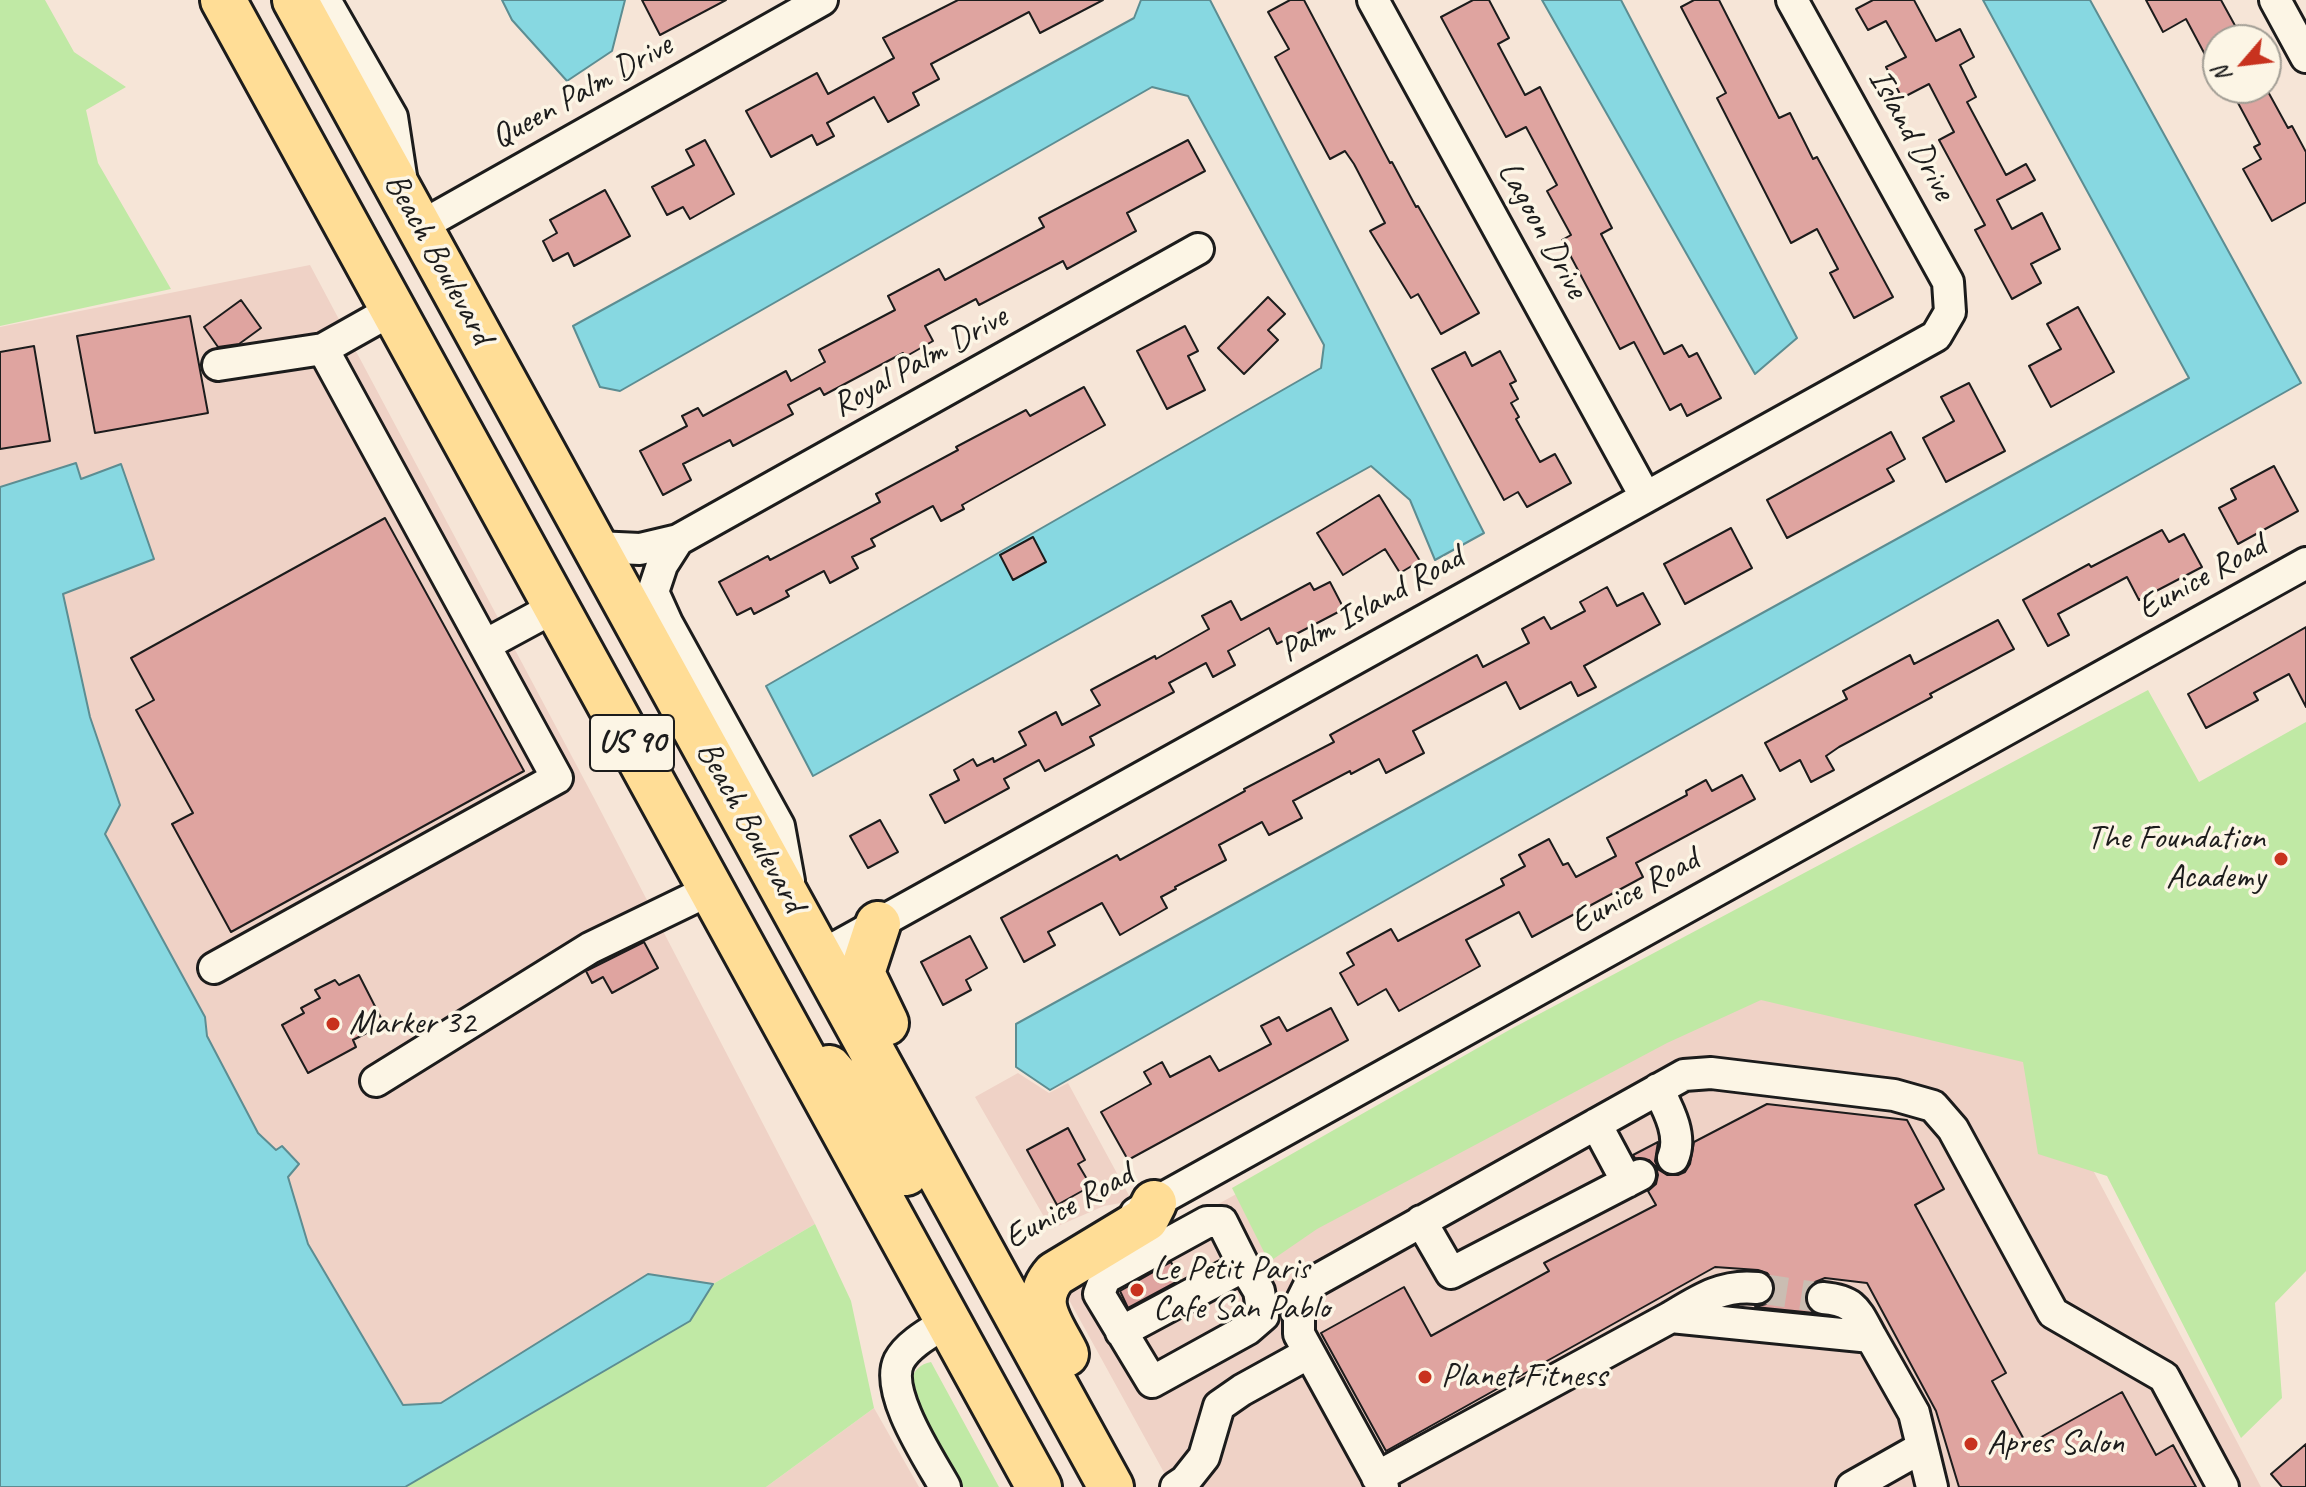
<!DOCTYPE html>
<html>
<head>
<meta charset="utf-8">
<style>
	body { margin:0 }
	#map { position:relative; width:2306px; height:1487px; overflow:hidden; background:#f6e5d7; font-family:Caveat,sans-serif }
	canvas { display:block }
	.north { position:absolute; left:2202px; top:24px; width:80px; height:80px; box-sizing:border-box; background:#fcf5e5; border:2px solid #a29e95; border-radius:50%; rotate:242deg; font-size:22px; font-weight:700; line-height:32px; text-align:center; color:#1c1c1c }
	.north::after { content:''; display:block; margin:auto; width:28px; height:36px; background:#c8321e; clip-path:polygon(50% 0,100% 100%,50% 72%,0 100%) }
</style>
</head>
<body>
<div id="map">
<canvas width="2306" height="1487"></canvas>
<div class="north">N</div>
</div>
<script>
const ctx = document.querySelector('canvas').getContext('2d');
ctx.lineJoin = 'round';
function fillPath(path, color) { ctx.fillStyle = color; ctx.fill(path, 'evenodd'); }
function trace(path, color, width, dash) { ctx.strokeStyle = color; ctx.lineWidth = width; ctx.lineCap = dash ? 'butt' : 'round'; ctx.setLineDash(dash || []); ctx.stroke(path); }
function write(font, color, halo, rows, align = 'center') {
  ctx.font = font + ' Caveat,sans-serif'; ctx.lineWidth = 7; ctx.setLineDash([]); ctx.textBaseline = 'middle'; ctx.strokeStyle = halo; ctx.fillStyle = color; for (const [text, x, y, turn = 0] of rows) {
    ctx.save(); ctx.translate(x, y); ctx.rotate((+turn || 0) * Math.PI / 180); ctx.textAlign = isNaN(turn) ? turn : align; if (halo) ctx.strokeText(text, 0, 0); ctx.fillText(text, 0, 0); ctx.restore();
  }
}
const built = new Path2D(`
	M 310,265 L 594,798 L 815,1224 L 713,1284 L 648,1274 L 441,1403 L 404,1405 L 308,1244 L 288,1177 L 276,1151 L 258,1133 L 207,1036 L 205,1017 L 104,834 L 120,805 L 90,717 L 62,593 L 121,465 L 81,479 L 0,487 L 0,327 Z
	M 1910,825 L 2261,1487 L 1172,1487 L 1063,1289 Z
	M 1018,1073 L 1049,1093 L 1068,1083 L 1132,1201 L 1104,1206 L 1051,1229 L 975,1097 Z
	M 874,1408 L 919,1487 L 766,1487 Z`);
const green = new Path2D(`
	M 0,0 L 45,0 L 74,52 L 126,87 L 86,110 L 98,163 L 171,289 L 0,326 Z
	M 2148,690 L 2199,782 L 2306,722 L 2306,1271 L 2275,1303 L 2282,1398 L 2241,1438 L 2107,1176 L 2038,1154 L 2023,1062 L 1761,1000 L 1667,1043 L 1317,1229 L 1269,1262 L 1232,1188 L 1511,1029 Z
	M 815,1224 L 851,1301 L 874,1408 L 766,1487 L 405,1487 L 690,1321 L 713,1284 Z
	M 931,1362 L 999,1487 L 959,1487 L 913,1405 C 909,1387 909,1366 931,1362 Z`);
const water = new Path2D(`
	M 502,0 L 625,0 L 612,51 L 567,81 L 512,20 Z
	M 1141,0 L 1210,0 L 1484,533 L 1435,560 L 1410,500 L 1371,466 L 813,776 L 766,686 L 1321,368 L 1324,345 L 1188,96 L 1152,87 L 620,391 L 600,387 L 573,326 L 1134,18 Z
	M 1542,0 L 1621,0 L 1797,338 L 1755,374 Z
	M 1983,0 L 2090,0 L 2301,383 L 1050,1090 L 1016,1067 L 1016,1024 L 2189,378 Z
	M 76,463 L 81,479 L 121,464 L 154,559 L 63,594 L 90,717 L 120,805 L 105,834 L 205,1017 L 207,1036 L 258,1133 L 276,1150 L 282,1146 L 299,1164 L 288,1177 L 308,1244 L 403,1405 L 441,1403 L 648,1274 L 713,1284 L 690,1321 L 405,1487 L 0,1487 L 0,487 Z`);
const building = new Path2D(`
	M 642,0 L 726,0 L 660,35 Z
	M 958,0 L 1103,0 L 1040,33 L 1029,12 L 931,64 L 939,79 L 913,93 L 919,105 L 888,122 L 874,97 L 827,123 L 834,136 L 817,145 L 812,135 L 771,157 L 746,111 L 817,73 L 828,94 L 894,58 L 883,38 Z
	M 1290,0 L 1304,0 L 1390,163 L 1392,162 L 1416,207 L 1418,206 L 1479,313 L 1441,334 L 1418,294 L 1411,298 L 1370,231 L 1385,223 L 1354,164 L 1345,151 L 1330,159 L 1275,57 L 1289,49 L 1268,12 Z
	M 1473,0 L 1489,0 L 1509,38 L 1498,44 L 1525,95 L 1540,87 L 1612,228 L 1601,234 L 1664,354 L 1682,345 L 1689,357 L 1697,353 L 1721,398 L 1687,416 L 1681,404 L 1670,410 L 1634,342 L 1620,349 L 1562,240 L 1571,235 L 1547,191 L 1557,185 L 1526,127 L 1506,137 L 1441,17 Z
	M 1694,0 L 1719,0 L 1779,118 L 1790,113 L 1813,159 L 1817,157 L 1893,297 L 1854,318 L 1830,273 L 1838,269 L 1817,229 L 1791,243 L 1717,98 L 1726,93 L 1681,7 Z
	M 1873,0 L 1914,0 L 1936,41 L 1960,29 L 1974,57 L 1960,65 L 1976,97 L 1967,102 L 2006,175 L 2026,164 L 2035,180 L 1997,200 L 2012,229 L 2042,213 L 2060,249 L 2031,264 L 2041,283 L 2012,299 L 1975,230 L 1985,225 L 1939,140 L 1954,132 L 1929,84 L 1902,98 L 1886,67 L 1906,57 L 1886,21 L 1868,30 L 1856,9 Z
	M 2146,0 L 2221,0 L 2238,31 L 2218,40 L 2218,79 L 2186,19 L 2163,32 Z
	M 2230,88 L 2266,88 L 2288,128 L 2292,126 L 2306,152 L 2306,202 L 2272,221 L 2243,169 L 2261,159 L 2254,147 L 2260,144 Z
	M 705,140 L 734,194 L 690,219 L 683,207 L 667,215 L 652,187 L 694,165 L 686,150 Z
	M 1188,140 L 1205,171 L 1127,213 L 1136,231 L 1067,269 L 1063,261 L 979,305 L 976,299 L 925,326 L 933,341 L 905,357 L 903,353 L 824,395 L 820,388 L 788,405 L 793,414 L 733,446 L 730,440 L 683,464 L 691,480 L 663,495 L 640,451 L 687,426 L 682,416 L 698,408 L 703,416 L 786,371 L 791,381 L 825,362 L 819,350 L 895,310 L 888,296 L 939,269 L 945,280 L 1044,227 L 1039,218 Z
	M 605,190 L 630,236 L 574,266 L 568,253 L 553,261 L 543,241 L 557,233 L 550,220 Z
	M 1268,297 L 1285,314 L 1268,330 L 1278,340 L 1244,374 L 1218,348 Z
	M 241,300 L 261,328 L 239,344 L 218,347 L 204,327 Z
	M 2078,307 L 2114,372 L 2051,407 L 2029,366 L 2061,349 L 2047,324 Z
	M 190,316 L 208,413 L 95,433 L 77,336 Z
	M 1185,326 L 1198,351 L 1188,356 L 1205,390 L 1167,409 L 1137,351 Z
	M 34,346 L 50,441 L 0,449 L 0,352 Z
	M 1500,351 L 1516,381 L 1510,384 L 1518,399 L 1511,403 L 1519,417 L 1516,419 L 1540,462 L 1555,454 L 1571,483 L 1527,507 L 1518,492 L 1504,500 L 1432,369 L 1465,352 L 1472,366 Z
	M 1969,383 L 2005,451 L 1946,482 L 1923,438 L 1954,421 L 1941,397 Z
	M 1084,387 L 1105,425 L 962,505 L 964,509 L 941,521 L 933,506 L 871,539 L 875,546 L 852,557 L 858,568 L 830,583 L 824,571 L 786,591 L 789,596 L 754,614 L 751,608 L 737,615 L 719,582 L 768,556 L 770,560 L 880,502 L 876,494 L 958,450 L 956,447 L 1026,410 L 1030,416 Z
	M 1891,432 L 1905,459 L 1887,469 L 1894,481 L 1787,538 L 1767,500 Z
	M 2274,466 L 2298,511 L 2238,544 L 2219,508 L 2236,499 L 2231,489 Z
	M 1379,495 L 1420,561 L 1400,573 L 1385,549 L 1343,575 L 1317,533 Z
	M 385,518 L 524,771 L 231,932 L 172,824 L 193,813 L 136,710 L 154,700 L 131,658 Z
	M 1731,528 L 1752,568 L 1685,604 L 1664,564 Z
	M 2162,530 L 2169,542 L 2184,534 L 2202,567 L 2139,600 L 2127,577 L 2058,614 L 2069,635 L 2048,646 L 2023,600 L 2089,564 L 2091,567 Z
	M 1033,537 L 1046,562 L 1013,580 L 1000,555 Z
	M 1330,582 L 1344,609 L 1277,644 L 1269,628 L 1228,651 L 1235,665 L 1213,677 L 1206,663 L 1169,683 L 1174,692 L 1090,737 L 1094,745 L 1045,771 L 1039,760 L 1004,779 L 1009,788 L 945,823 L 930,795 L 959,780 L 954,770 L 973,759 L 977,766 L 993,758 L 994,762 L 1026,745 L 1019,732 L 1056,712 L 1062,725 L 1100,705 L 1091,690 L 1155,656 L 1156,659 L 1209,629 L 1202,616 L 1231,601 L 1241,620 L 1310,583 L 1314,590 Z
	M 1607,587 L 1617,606 L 1643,593 L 1660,624 L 1584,666 L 1596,687 L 1578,696 L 1571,682 L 1520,709 L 1506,682 L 1413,731 L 1424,753 L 1386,773 L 1379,759 L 1351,774 L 1350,771 L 1293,801 L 1302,818 L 1269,835 L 1262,822 L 1219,845 L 1226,860 L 1175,887 L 1176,889 L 1161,897 L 1167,908 L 1120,935 L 1102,903 L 1048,932 L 1055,945 L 1024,962 L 1001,918 L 1117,855 L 1120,860 L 1245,791 L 1244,789 L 1334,742 L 1330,735 L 1477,655 L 1483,667 L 1529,643 L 1522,629 L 1544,617 L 1551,629 L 1585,611 L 1580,602 Z
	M 1998,620 L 2014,649 L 1930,694 L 1932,697 L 1839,747 L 1826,756 L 1834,770 L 1811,782 L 1800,760 L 1780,771 L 1765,743 L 1847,699 L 1843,691 L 1910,655 L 1914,664 Z
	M 2306,627 L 2306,707 L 2289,674 L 2254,693 L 2258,700 L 2206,728 L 2188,694 Z
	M 1742,775 L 1755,799 L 1636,863 L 1643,877 L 1532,937 L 1519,912 L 1466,940 L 1480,966 L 1399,1011 L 1386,989 L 1358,1005 L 1340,973 L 1354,965 L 1347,953 L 1391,929 L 1398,941 L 1504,885 L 1501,879 L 1525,866 L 1519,855 L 1549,839 L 1563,865 L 1568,863 L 1576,877 L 1616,856 L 1607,838 L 1687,795 L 1686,791 L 1706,780 L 1712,791 Z
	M 880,820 L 898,852 L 868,868 L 850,836 Z
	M 970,936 L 987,968 L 966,980 L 971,990 L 943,1005 L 921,962 Z
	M 644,942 L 658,968 L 612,993 L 603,977 L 592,983 L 586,971 Z
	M 359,975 L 384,1024 L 353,1040 L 356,1047 L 308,1073 L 282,1025 L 304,1013 L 301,1008 L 320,998 L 315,990 L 335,980 L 339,985 Z
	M 1331,1008 L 1348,1040 L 1128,1160 L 1101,1112 L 1151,1084 L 1144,1072 L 1162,1062 L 1170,1077 L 1210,1056 L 1219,1071 L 1271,1044 L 1261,1026 L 1279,1017 L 1287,1031 Z
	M 1767,1104 L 1907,1120 L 1944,1189 L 1915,1205 L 2006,1373 L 1992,1381 L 2027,1445 L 2122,1392 L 2156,1455 L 2173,1445 L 2196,1487 L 1959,1487 L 1936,1411 L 1867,1283 L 1825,1278 L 1815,1282 L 1808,1288 L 1805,1296 L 1807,1306 L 1814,1313 L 1755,1307 L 1766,1304 L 1772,1297 L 1775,1288 L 1773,1280 L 1767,1273 L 1758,1270 L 1715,1267 L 1386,1451 L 1321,1333 L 1404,1287 L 1431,1336 L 1549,1271 L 1544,1263 L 1656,1205 L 1648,1191 L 1656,1184 L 1658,1175 L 1656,1167 L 1649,1160 L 1635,1158 L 1633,1155 L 1658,1142 L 1655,1161 L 1659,1170 L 1667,1175 L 1678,1175 L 1685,1172 L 1690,1164 L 1694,1142 Z
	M 1068,1128 L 1085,1160 L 1078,1164 L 1091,1186 L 1057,1205 L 1027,1150 Z
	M 1171,1262 L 1180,1280 L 1128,1308 L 1120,1291 Z
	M 2306,1444 L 2306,1487 L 2282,1487 L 2271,1474 Z`);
const minorTunnel = new Path2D(`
	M 1757,1288 L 1823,1298`);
const minor = new Path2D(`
	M 325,0 L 392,117 L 401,176
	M 1373,0 L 1645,496
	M 2275,0 L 2306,57
	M 421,226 L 822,0
	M 323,349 L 394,309
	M 678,540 L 662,565 L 653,592 L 667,623 L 779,826 L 789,881
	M 596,547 L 640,549 L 678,540 L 1198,249
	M 485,645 L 557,606
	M 820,956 L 1936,336 L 1950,312 L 1948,282 L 1792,0
	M 214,968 L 557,778 L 323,349 L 218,365
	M 376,1081 L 590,948 L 712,889
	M 1658,1089 C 1668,1109 1683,1136 1673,1158
	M 1596,1124 L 1627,1182
	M 1136,1213 L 2306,563
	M 1421,1221 L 1451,1273 L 1640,1175
	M 1823,1298 C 1855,1301 1856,1310 1871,1337
	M 1671,1317 C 1699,1300 1723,1284 1757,1288
	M 1121,1332 L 1244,1266 L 1259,1291 L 1263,1316 L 1248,1329 L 1152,1382 L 1099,1294 L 1105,1278 L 1207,1222 L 1222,1222 L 1244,1266
	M 1377,1477 L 1671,1317 L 1871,1337 L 1914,1413 L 1932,1487
	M 945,1487 C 930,1460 884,1392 899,1361 C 908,1344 931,1332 947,1322
	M 1176,1487 L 1185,1481 L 1204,1457 L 1219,1406 L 1242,1390 L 1309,1353
	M 1383,1487 L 1299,1334 L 1299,1306 L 1310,1284 L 1684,1075 L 1711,1073 L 1894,1095 L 1933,1106 L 1953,1129 L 2053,1313 L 2164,1377 L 2223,1487
	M 1852,1487 L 1921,1448`);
const highway = new Path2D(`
	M 223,0 L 1039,1487
	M 295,0 L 1111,1487
	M 878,924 L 862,973 L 886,1023
	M 829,1068 L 878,1124 L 906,1173
	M 1066,1354 C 1052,1326 1030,1302 1055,1274 L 1146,1219 L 1154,1203`);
const markers = [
	[2281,859,8,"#c8321e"],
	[333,1024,8,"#c8321e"],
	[1137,1290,8,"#c8321e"],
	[1425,1377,8,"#c8321e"],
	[1971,1444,8,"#c8321e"]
];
const shields = [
	[632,743,84]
];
const shieldNames = [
	["US 90",632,743]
];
const streetNames = [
	["Queen Palm Drive",582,92,-29],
	["Island Drive",1911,135,61],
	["Lagoon Drive",1542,230,61],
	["Beach Boulevard",438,259,61],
	["Royal Palm Drive",920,362,-29],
	["Eunice Road",2202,578,-29],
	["Palm Island Road",1372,605,-29],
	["Beach Boulevard",750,827,61],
	["Eunice Road",1635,892,-29],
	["Eunice Road",1069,1207,-29]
];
const poiNames = [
	["The Foundation",2265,839,"right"],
	["Academy",2265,878,"right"],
	["Marker 32",349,1024],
	["Le Petit Paris",1153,1270],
	["Cafe San Pablo",1153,1309],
	["Planet Fitness",1441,1377],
	["Apres Salon",1987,1444]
];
fillPath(built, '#efd2c6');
fillPath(green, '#c0e9a5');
fillPath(water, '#87d8e1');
trace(water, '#5c8d92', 2);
fillPath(building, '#dfa4a0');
trace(building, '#1c1c1c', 2);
trace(minorTunnel, '#cabdb2', 30, [30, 15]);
trace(minor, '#1c1c1c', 36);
trace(highway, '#1c1c1c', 50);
trace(minor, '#fcf5e5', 30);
trace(highway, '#ffdd96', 44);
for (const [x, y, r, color] of markers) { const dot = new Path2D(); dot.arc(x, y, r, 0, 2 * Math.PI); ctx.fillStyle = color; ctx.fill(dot); trace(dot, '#fcf5e5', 3); }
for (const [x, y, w] of shields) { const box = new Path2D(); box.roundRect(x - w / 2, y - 28, w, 56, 6); ctx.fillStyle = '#fcf5e5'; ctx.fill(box); trace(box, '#1c1c1c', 2); }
write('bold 32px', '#1c1c1c', null, shieldNames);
write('34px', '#1c1c1c', '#fcf5e5', streetNames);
write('34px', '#1c1c1c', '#fcf5e5', poiNames, 'left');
</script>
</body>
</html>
